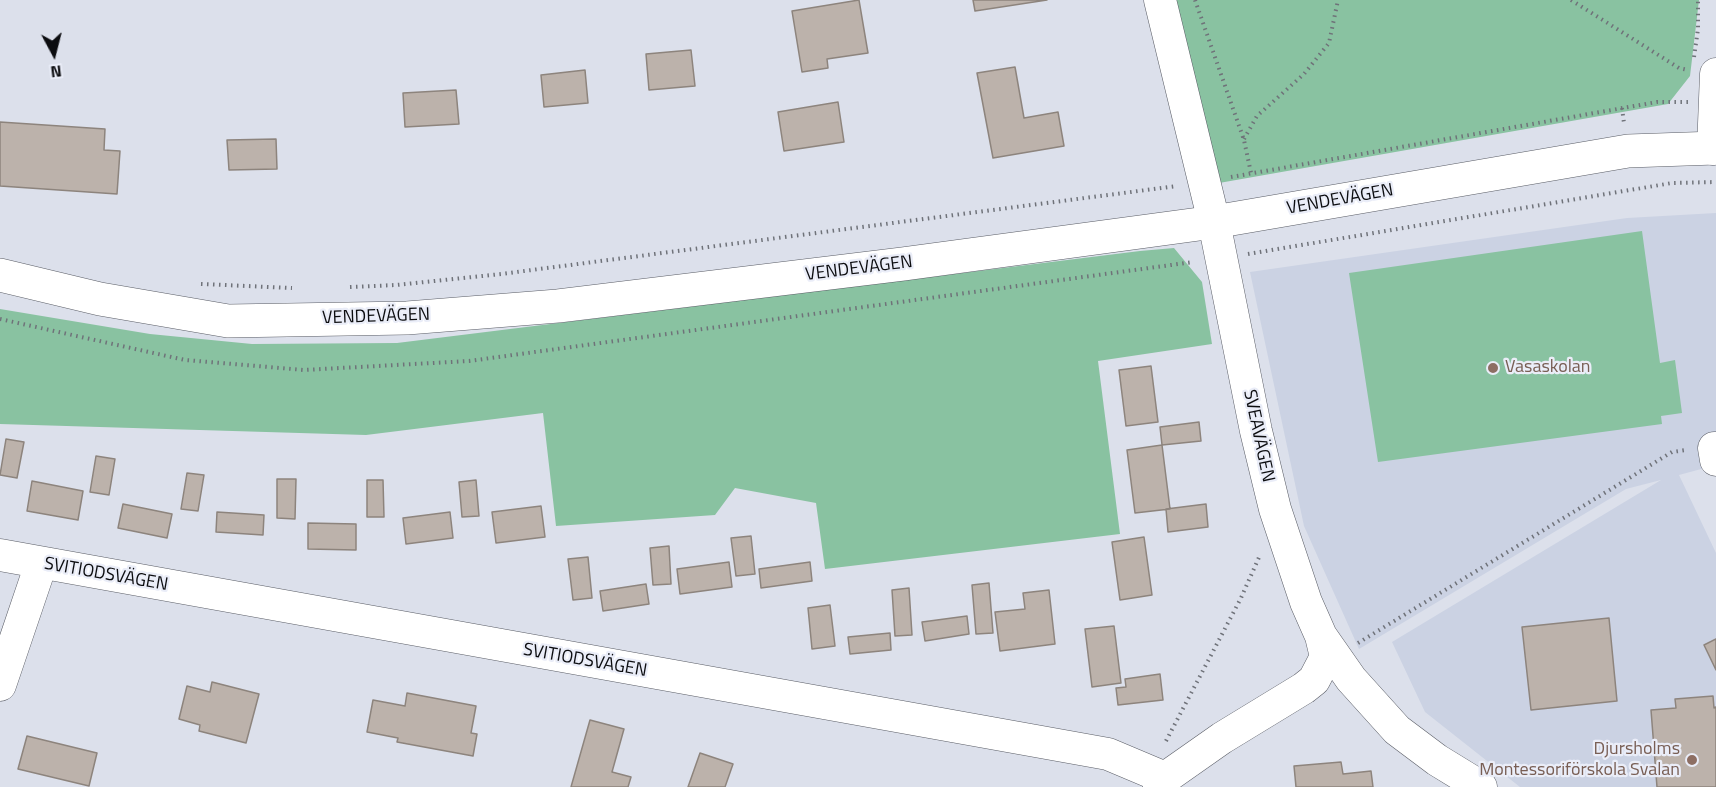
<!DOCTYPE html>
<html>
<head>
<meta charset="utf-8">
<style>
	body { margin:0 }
	#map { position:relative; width:1716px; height:787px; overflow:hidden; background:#dce0eb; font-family:"Titillium Web",sans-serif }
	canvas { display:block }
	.north { position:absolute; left:24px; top:24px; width:60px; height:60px; -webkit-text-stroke:4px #eaedf8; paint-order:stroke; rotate:173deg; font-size:16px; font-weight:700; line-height:24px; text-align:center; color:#0c0d10 }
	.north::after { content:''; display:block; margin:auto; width:21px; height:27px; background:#0c0d10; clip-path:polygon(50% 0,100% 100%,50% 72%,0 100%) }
</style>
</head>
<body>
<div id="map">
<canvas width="1716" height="787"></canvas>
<div class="north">N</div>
</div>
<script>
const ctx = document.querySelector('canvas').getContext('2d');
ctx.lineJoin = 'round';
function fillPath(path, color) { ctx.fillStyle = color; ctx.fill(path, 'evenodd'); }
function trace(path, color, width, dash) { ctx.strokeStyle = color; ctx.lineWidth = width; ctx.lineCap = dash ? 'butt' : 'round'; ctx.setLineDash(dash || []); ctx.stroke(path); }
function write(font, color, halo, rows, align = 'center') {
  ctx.font = font + ' "Titillium Web",sans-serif'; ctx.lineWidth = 4.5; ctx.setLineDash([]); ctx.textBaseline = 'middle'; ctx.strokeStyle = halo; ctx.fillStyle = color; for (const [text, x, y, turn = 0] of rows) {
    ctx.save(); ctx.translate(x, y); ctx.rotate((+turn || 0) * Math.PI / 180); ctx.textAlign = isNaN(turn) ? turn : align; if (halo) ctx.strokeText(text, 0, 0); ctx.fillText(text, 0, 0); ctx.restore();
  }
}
const built = new Path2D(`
	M 1716,213 L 1716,465 L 1679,475 L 1716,553 L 1716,787 L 1520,787 L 1425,712 L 1392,642 L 1661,480 L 1626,489 L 1359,649 L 1304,526 L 1250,272 L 1627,218 Z`);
const green = new Path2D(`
	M 1174,0 L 1699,0 L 1690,76 L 1668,104 L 1219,183 Z
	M 1642,231 L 1660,363 L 1675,360 L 1682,413 L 1661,416 L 1662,424 L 1378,462 L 1349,273 Z
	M 1174,248 L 1202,282 L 1212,344 L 1098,361 L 1120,534 L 825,569 L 816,503 L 735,488 L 715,515 L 556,526 L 543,413 L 366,435 L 0,424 L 0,309 L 150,334 L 252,344 L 397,343 L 1140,251 Z`);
const building = new Path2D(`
	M 859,0 L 868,53 L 827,59 L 828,68 L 802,72 L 792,11 Z
	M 973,0 L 1047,0 L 975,11 Z
	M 691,50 L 695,86 L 649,90 L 646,54 Z
	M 1015,67 L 1024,118 L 1058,112 L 1064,146 L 993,158 L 977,73 Z
	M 585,70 L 588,103 L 544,107 L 541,75 Z
	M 456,90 L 459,124 L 405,127 L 403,93 Z
	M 838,102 L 844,142 L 784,151 L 778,112 Z
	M 0,122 L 105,129 L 104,150 L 120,151 L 117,194 L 0,186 Z
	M 276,139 L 277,169 L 229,170 L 227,140 Z
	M 1151,366 L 1158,422 L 1126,426 L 1119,370 Z
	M 1199,422 L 1201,441 L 1162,445 L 1160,427 Z
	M 6,439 L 24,442 L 17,478 L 0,475 Z
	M 1162,445 L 1170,509 L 1135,513 L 1127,450 Z
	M 96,456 L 115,459 L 109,495 L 90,492 Z
	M 187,473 L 204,475 L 198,511 L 181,509 Z
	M 277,479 L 296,479 L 295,519 L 277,518 Z
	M 367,480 L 383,480 L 384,517 L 367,517 Z
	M 476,480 L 479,516 L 462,517 L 459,482 Z
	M 32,481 L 83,491 L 78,520 L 27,511 Z
	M 123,504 L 172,514 L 167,538 L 118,528 Z
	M 1206,504 L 1208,527 L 1168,532 L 1166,509 Z
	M 541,506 L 545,537 L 496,543 L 492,512 Z
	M 217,512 L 264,515 L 263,535 L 216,532 Z
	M 450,512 L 453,538 L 406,544 L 403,518 Z
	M 308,523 L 356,524 L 356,550 L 308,549 Z
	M 751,536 L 755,574 L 736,576 L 731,538 Z
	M 1144,537 L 1152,595 L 1120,600 L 1112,542 Z
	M 669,546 L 671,584 L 653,585 L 650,548 Z
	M 588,557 L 592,598 L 573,600 L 568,559 Z
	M 729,562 L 732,587 L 680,594 L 677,569 Z
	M 810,562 L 812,581 L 761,588 L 759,569 Z
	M 989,583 L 993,633 L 976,634 L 972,585 Z
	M 646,584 L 649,604 L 603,611 L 600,591 Z
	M 909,588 L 912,635 L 895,636 L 892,590 Z
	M 1049,590 L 1055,644 L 1000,651 L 995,612 L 1025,609 L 1023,593 Z
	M 830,605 L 835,646 L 812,649 L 808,608 Z
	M 967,616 L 969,634 L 925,641 L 922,622 Z
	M 1609,618 L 1617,701 L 1531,710 L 1522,627 Z
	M 1114,626 L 1121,683 L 1092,687 L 1085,629 Z
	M 890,633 L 891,650 L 850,654 L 848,637 Z
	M 1716,639 L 1716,670 L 1704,645 Z
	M 1160,674 L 1163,700 L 1118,705 L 1116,688 L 1126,687 L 1125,679 Z
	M 212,682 L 259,694 L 246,743 L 199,731 L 200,725 L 179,719 L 187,686 L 210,692 Z
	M 407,693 L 476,706 L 471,733 L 477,734 L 473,756 L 397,742 L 398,738 L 367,732 L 373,700 L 405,706 Z
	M 1713,696 L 1714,708 L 1716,707 L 1716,787 L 1657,787 L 1651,710 L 1676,708 L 1675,699 Z
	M 590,720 L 624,729 L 612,772 L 631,777 L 628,787 L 571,787 Z
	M 27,736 L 97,753 L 89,786 L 18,769 Z
	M 700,753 L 733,764 L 725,787 L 688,787 Z
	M 1341,762 L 1343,774 L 1371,771 L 1373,787 L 1296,787 L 1294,766 Z`);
const path = new Path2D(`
	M 1195,0 L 1244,140 L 1251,173
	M 1571,0 L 1679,68 L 1688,70
	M 1694,57 L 1698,29 L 1698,0
	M 1622,108 L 1624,123
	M 1244,139 L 1257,116 L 1304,74 L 1329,43 L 1338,0
	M 1231,177 L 1657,102 L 1688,102
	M 1248,254 L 1672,183 L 1716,182
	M 201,284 L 292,288
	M 350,287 L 396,285 L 501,274 L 1177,186
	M 0,319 L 185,360 L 304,370 L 469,361 L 1193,262
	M 1358,643 L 1672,452 L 1686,450
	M 1166,741 L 1241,598 L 1260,555`);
const minor = new Path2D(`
	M 1713,149 L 1716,74
	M 1714,448 L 1716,460
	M 0,555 L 1108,754 L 1165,778
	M 1321,636 L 1351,679 L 1397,730 L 1437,760 L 1481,787
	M 0,685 L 41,564
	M 1159,787 L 1165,778 L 1222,738 L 1304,688 L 1314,680 L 1326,657 L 1321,636 L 1306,602 L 1275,509 L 1256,431 L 1214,222 L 1160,0`);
const tertiary = new Path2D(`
	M 0,275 L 100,299 L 228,321 L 407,318 L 558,306 L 903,264 L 1214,222 L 1628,151 L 1716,148`);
const markers = [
	[1493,368,6,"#8d6e63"],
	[1692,760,6,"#8d6e63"]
];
const streetNames = [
	["VENDEVÄGEN",1340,200,-10],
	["VENDEVÄGEN",859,269,-7],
	["VENDEVÄGEN",376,317,-2],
	["SVEAVÄGEN",1258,436,78],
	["SVITIODSVÄGEN",106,575,10],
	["SVITIODSVÄGEN",585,661,10]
];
const educationNames = [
	["Vasaskolan",1505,368],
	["Djursholms",1680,750,"right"],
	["Montessoriförskola Svalan",1680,771,"right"]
];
fillPath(built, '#cbd2e3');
fillPath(green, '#89c2a1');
fillPath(building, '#bcb2ab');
trace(building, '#8d847d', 1.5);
trace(minor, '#5a5d66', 33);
trace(tertiary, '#5a5d66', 34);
trace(path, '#6f7279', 4, [1.5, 4.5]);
trace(minor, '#fff', 32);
trace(tertiary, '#fff', 33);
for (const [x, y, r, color] of markers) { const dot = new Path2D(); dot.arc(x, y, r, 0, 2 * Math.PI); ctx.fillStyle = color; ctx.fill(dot); trace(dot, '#eaedf8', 2); }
write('18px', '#0c0d10', '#eaedf8', streetNames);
write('18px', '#785e54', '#eaedf8', educationNames, 'left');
</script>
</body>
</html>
